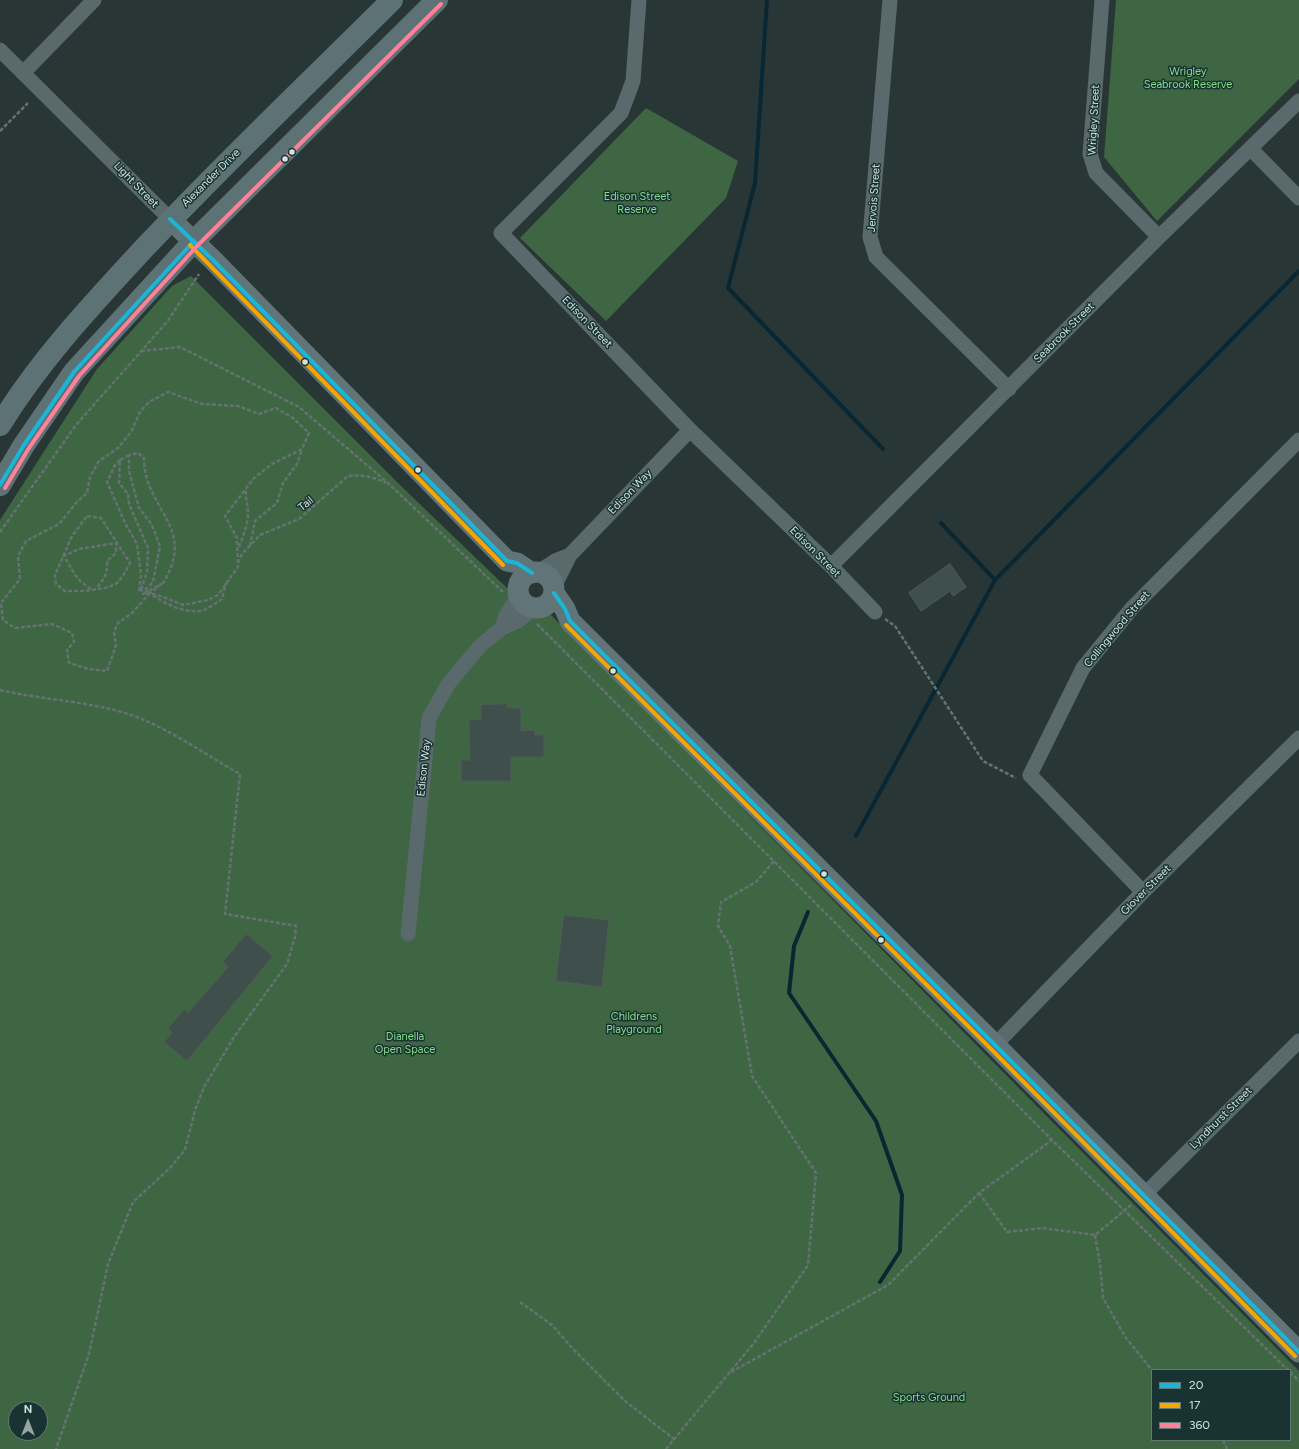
<!DOCTYPE html>
<html>
<head>
<meta charset="utf-8">
<style>
	body { margin:0 }
	#map { position:relative; width:1299px; height:1449px; overflow:hidden; background:#283736; font-family:Figtree,sans-serif }
	canvas { display:block }
	.legend { position:absolute; left:1151px; top:1369px; width:140px; height:72px; box-sizing:border-box; background:#183331; border:1px solid #627977; margin:0; padding:5px 7px; list-style:none; font-size:12px; color:#d2e2e0 }
	.legend li { display:flex; align-items:center; gap:8px; height:20px }
	.legend b { width:20px; border:1px solid #627977 }
	.north { position:absolute; left:8px; top:1401px; width:40px; height:40px; box-sizing:border-box; background:#183331; border:1px solid #627977; border-radius:50%; rotate:0deg; font-size:11px; font-weight:700; line-height:16px; text-align:center; color:#d2e2e0 }
	.north::after { content:''; display:block; margin:auto; width:14px; height:18px; background:#96a6a4; clip-path:polygon(50% 0,100% 100%,50% 72%,0 100%) }
</style>
</head>
<body>
<div id="map">
<canvas width="1299" height="1449"></canvas>
<ul class="legend">
<li><b style="height:5px;background:#1ab6d8"></b>20</li>
<li><b style="height:5px;background:#f7a600"></b>17</li>
<li><b style="height:5px;background:#ff8098"></b>360</li>
</ul>
<div class="north">N</div>
</div>
<script>
const ctx = document.querySelector('canvas').getContext('2d');
ctx.lineJoin = 'round';
function fillPath(path, color) { ctx.fillStyle = color; ctx.fill(path, 'evenodd'); }
function trace(path, color, width, dash) { ctx.strokeStyle = color; ctx.lineWidth = width; ctx.lineCap = dash ? 'butt' : 'round'; ctx.setLineDash(dash || []); ctx.stroke(path); }
function write(font, color, halo, rows, align = 'center') {
  ctx.font = font + ' Figtree,sans-serif'; ctx.lineWidth = 3; ctx.setLineDash([]); ctx.textBaseline = 'middle'; ctx.strokeStyle = halo; ctx.fillStyle = color; for (const [text, x, y, turn = 0] of rows) {
    ctx.save(); ctx.translate(x, y); ctx.rotate((+turn || 0) * Math.PI / 180); ctx.textAlign = isNaN(turn) ? turn : align; if (halo) ctx.strokeText(text, 0, 0); ctx.fillText(text, 0, 0); ctx.restore();
  }
}
const green = new Path2D(`
	M 1116,0 L 1299,0 L 1299,79 L 1157,221 L 1104,157 Z
	M 646,108 L 738,161 L 726,198 L 606,321 L 520,238 Z
	M 191,276 L 401,486 L 506,587 L 543,607 L 1299,1371 L 1299,1449 L 0,1449 L 0,520 L 97,369 L 172,286 ZM 1152,1370 L 1290,1370 L 1290,1440 L 1152,1440 ZM 16,1409 L 40,1409 L 40,1433 L 16,1433 Z`);
const stream = new Path2D(`
	M 767,0 L 755,183 L 728,288 L 883,449
	M 941,523 L 995,580
	M 856,836 L 995,580 L 1299,271
	M 808,912 L 794,946 L 789,993 L 876,1121 L 902,1195 L 900,1251 L 880,1282`);
const building = new Path2D(`
	M 950,564 L 966,587 L 953,596 L 950,591 L 921,611 L 909,593 Z
	M 507,704 L 507,708 L 521,708 L 521,731 L 535,730 L 535,735 L 544,735 L 544,757 L 511,757 L 511,781 L 461,781 L 461,760 L 470,760 L 469,720 L 481,719 L 481,705 Z
	M 564,915 L 609,920 L 602,987 L 556,981 Z
	M 246,934 L 273,956 L 187,1061 L 164,1042 L 172,1032 L 168,1028 L 184,1009 L 188,1013 L 228,967 L 223,962 Z`);
const path = new Path2D(`
	M 0,131 L 28,103
	M 141,351 L 180,347 L 299,407 L 389,484 L 504,593
	M 129,455 L 120,460 L 119,483 L 128,494 L 129,504 L 148,548 L 147,572 L 141,590
	M 120,460 L 115,465 L 107,482 L 126,525 L 137,544 L 141,575 L 139,592 L 141,590 L 148,592 L 143,594 L 150,593 L 163,597 L 183,605 L 208,600 L 218,595 L 238,567 L 237,538 L 225,516 L 254,478 L 272,464 L 302,449 L 309,433 L 293,418 L 276,408 L 259,414 L 238,406 L 202,404 L 168,392 L 149,402 L 140,412 L 131,432 L 118,448 L 99,461 L 90,477 L 87,493 L 76,503 L 59,524 L 26,541 L 18,556 L 20,579 L 1,603 L 3,620 L 15,628 L 52,624 L 72,633 L 74,642 L 67,650 L 69,663 L 89,669 L 107,671 L 116,645 L 114,632 L 118,623 L 132,613 L 150,593 L 150,590 L 163,583 L 150,593 C 163,603 182,613 200,611 C 207,610 216,603 222,599 L 226,583
	M 87,516 L 101,518 L 130,563 L 123,576 L 116,584 L 105,588 L 85,591 L 65,591 L 56,584 L 55,575 L 72,536 Z
	M 0,532 L 76,425 L 167,322 L 199,274
	M 250,546 L 255,521 L 277,503 L 283,483 L 297,464 L 302,449
	M 239,547 C 243,536 248,525 248,513 C 248,504 245,499 246,488
	M 238,563 L 242,554 L 260,535 L 299,519 L 348,476 C 362,474 373,477 386,483
	M 91,589 L 81,582 L 75,575 L 64,556 L 79,549 L 116,543 L 116,553 L 107,561 C 108,574 104,580 95,589
	M 145,590 L 153,582 L 160,546 L 152,525 L 139,508 L 129,471 L 129,455 L 138,453 L 144,458 C 144,510 198,527 163,583
	M 885,619 L 895,626 L 983,761 L 1016,778
	M 537,624 L 1052,1140 L 1288,1370
	M 0,690 C 46,701 100,701 144,720 C 177,734 208,756 240,774 L 225,914 L 296,926 L 295,937 L 287,964 L 234,1037 L 204,1087 L 195,1110 L 185,1150 L 170,1168 L 133,1202 L 108,1264 L 89,1354 L 56,1449
	M 979,1193 L 1007,1232 L 1042,1228 L 1095,1235 L 1131,1205
	M 1095,1235 L 1100,1264 L 1103,1298 L 1126,1338 L 1152,1370
	M 520,1302 L 552,1325 L 573,1349 L 625,1401 L 674,1439
	M 731,1372 L 888,1285 L 979,1193 L 1052,1140
	M 1290,1372 L 1299,1381
	M 1223,1440 L 1227,1449
	M 666,1449 L 754,1343 L 808,1265 L 816,1173 L 752,1076 L 730,946 L 718,926 L 721,902 L 756,882 L 774,861`);
const street = new Path2D(`
	M 639,0 L 633,81 L 621,113 L 501,233 L 690,430 L 831,566 L 875,612
	M 890,0 L 870,237 L 876,257 L 1009,389
	M 1102,0 L 1090,154 L 1096,173 L 1159,237
	M 0,50 L 170,219
	M 23,73 L 94,0
	M 1251,149 L 1299,198
	M 831,566 L 1159,237 L 1299,101
	M 538,572 L 555,561 L 570,555
	M 554,587 L 570,555 L 690,430
	M 502,628 L 506,615 L 519,595
	M 1143,892 L 1030,775 L 1083,668 L 1132,608 L 1299,440
	M 408,934 L 429,718 L 449,683 L 481,645 L 502,628 L 518,621 L 534,608
	M 995,1045 L 1143,892 L 1299,738
	M 1144,1195 L 1299,1041`);
const secondary = new Path2D(`
	M 170,219 L 213,260 L 507,561 L 517,563 L 532,573
	M518 590a18 18 0 1 1 36 0a18 18 0 1 1-36 0Z
	M 554,593 L 565,609 L 570,621 L 995,1045 L 1299,1352`);
const primary = new Path2D(`
	M 0,425 C 38,363 87,310 136,257 C 219,168 307,85 392,0
	M 0,485 L 24,445 L 74,372 L 194,241 L 437,0`);
const bus1 = new Path2D(`
	M 170,219 L 213,260 L 507,561 L 517,563 L 532,573
	M 0,485 L 24,445 L 74,372 L 194,241
	M 554,593 L 565,609 L 570,621 L 995,1045 L 1299,1352`);
const bus2 = new Path2D(`
	M 190,245 L 503,565
	M 566,625 L 991,1049 L 1295,1356`);
const bus3 = new Path2D(`
	M 5,488 L 29,448 L 79,376 L 198,245 L 441,4`);
const markers = [
	[292,152,3.5,"#d2e2e0"],
	[285,159,3.5,"#d2e2e0"],
	[305,362,3.5,"#d2e2e0"],
	[418,470,3.5,"#d2e2e0"],
	[613,671,3.5,"#d2e2e0"],
	[824,874,3.5,"#d2e2e0"],
	[881,940,3.5,"#d2e2e0"]
];
const parkNames = [
	["Wrigley",1188,72],
	["Seabrook Reserve",1188,85],
	["Edison Street",637,197],
	["Reserve",637,210],
	["Childrens",634,1017],
	["Playground",634,1030],
	["Dianella",405,1037],
	["Open Space",405,1050],
	["Sports Ground",929,1398]
];
const streetNames = [
	["Wrigley Street",1094,120,-87],
	["Alexander Drive",211,178,-45],
	["Light Street",136,185,46],
	["Jervois Street",874,198,-86],
	["Edison Street",587,322,46],
	["Seabrook Street",1064,333,-45],
	["Edison Way",630,492,-46],
	["Tail",306,504,-39],
	["Edison Street",815,552,45],
	["Collingwood Street",1117,629,-50],
	["Edison Way",424,768,-84],
	["Glover Street",1146,890,-45],
	["Lyndhurst Street",1221,1118,-45]
];
fillPath(green, '#3f6642');
trace(stream, '#092733', 4);
fillPath(building, '#3f504c');
trace(building, '#505b59', 1);
trace(path, '#647272', 2.5, [4, 2]);
trace(street, '#59696c', 15);
trace(secondary, '#617477', 21);
trace(primary, '#5c7274', 22);
trace(bus1, '#1ab6d8', 4);
trace(bus2, '#f7a600', 4);
trace(bus3, '#ff8098', 4);
for (const [x, y, r, color] of markers) { const dot = new Path2D(); dot.arc(x, y, r, 0, 2 * Math.PI); ctx.fillStyle = color; ctx.fill(dot); trace(dot, '#183331', 1.5); }
write('11px', '#86dc89', '#183331', parkNames);
write('11px', '#d2e2e0', '#183331', streetNames);
</script>
</body>
</html>
